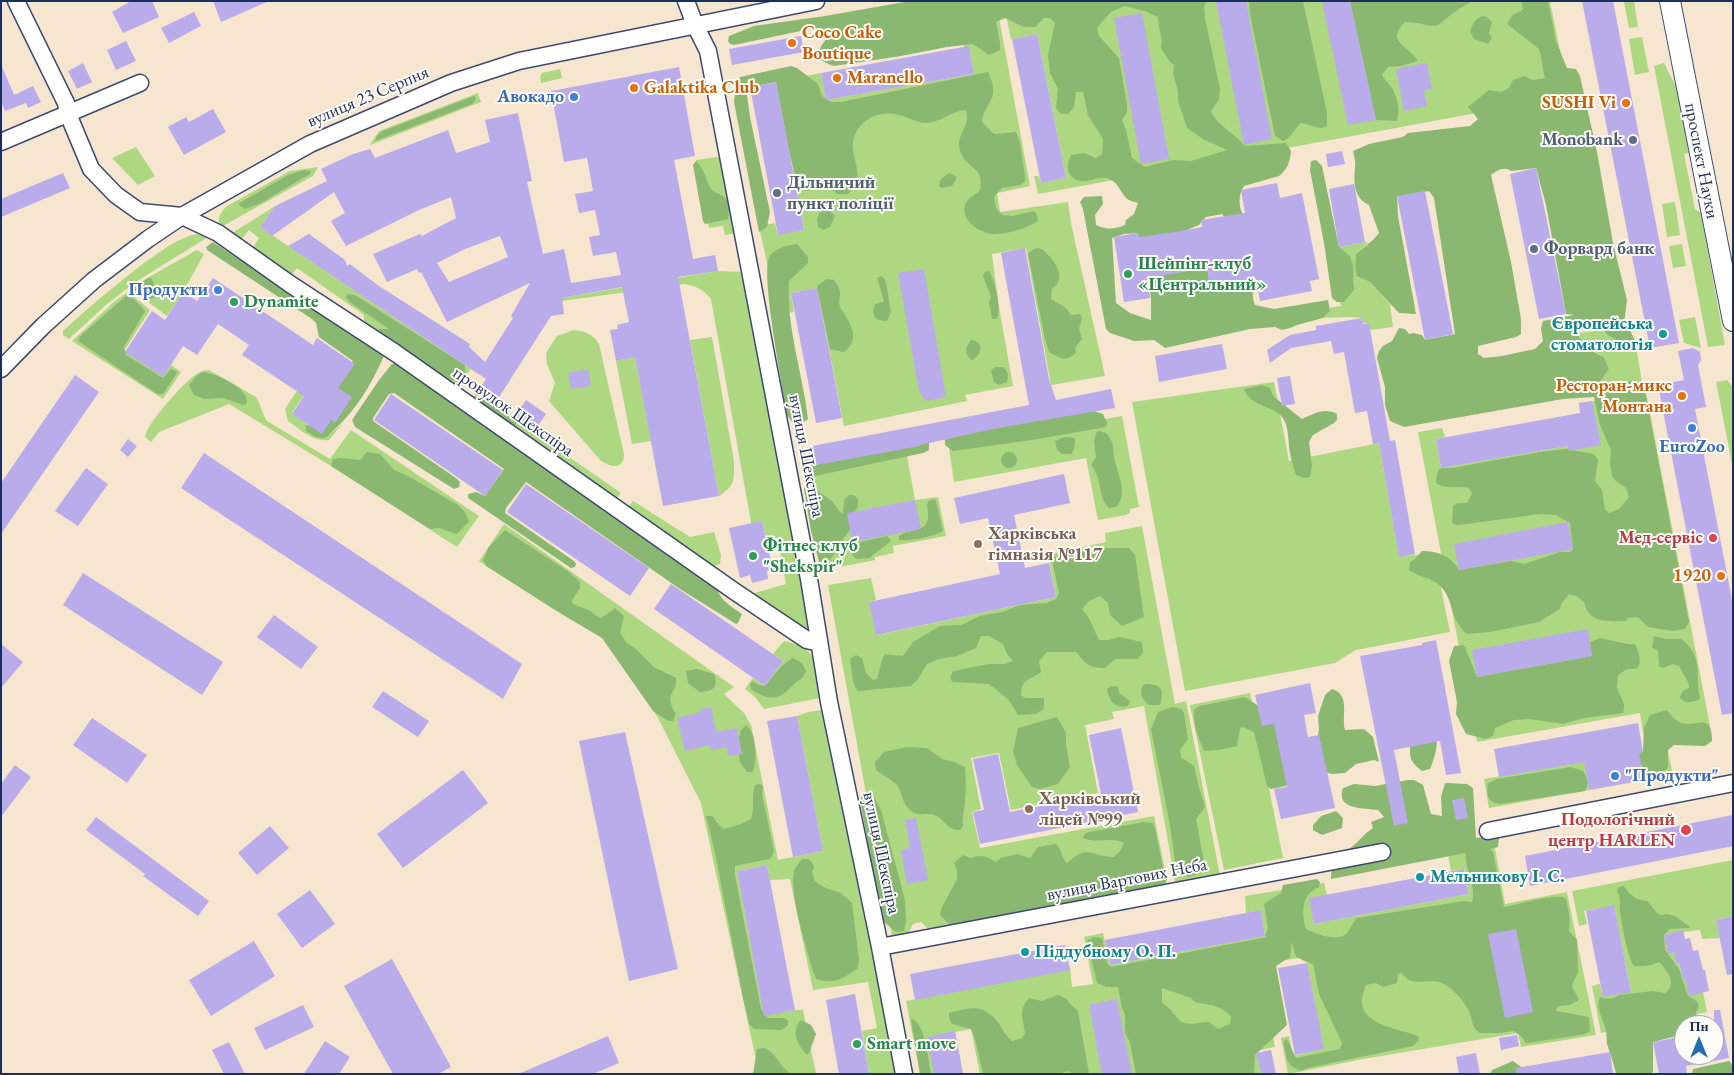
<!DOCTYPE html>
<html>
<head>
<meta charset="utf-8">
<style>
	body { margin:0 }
	#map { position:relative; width:1734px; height:1075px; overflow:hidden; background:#f6e6d0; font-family:"EB Garamond",serif }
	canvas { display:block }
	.frame { position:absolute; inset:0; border:2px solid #1b2f5e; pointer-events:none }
	.north { position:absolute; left:1674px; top:1015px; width:50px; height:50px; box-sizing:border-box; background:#fdfcf7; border:1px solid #a3aaba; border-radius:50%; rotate:0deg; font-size:14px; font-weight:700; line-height:20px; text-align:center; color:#1b2f5e }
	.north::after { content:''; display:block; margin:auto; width:18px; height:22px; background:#1f6fb2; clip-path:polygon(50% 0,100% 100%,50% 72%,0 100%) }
</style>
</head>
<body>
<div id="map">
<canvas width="1734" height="1075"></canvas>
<div class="frame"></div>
<div class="north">Пн</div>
</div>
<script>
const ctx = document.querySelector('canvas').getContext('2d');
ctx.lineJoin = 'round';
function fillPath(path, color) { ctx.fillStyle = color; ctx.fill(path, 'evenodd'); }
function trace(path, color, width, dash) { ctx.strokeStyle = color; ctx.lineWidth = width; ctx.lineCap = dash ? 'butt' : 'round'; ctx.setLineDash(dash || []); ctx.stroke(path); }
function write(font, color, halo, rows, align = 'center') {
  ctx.font = font + ' "EB Garamond",serif'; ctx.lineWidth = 4; ctx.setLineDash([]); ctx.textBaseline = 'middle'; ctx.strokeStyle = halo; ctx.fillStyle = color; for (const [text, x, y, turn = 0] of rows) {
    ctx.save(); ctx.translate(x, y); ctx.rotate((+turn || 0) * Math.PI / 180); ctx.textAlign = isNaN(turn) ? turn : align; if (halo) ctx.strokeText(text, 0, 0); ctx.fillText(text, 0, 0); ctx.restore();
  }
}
const green = new Path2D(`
	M 996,1 L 1030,186 L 997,193 L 1000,212 L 1068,202 L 1071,223 L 1105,376 L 1051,385 L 1026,248 L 992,254 L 998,301 L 1013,386 L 965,395 L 967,401 L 844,426 L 817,288 L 791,293 L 794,312 L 778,315 L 759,226 L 775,223 L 778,235 L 804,229 L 776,82 L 821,73 L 826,100 L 974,74 L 969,47 L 964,47 L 957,5 Z
	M 1003,1 L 1550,1 L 1569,96 L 1038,194 L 1034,176 L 1039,176 L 1041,183 L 1066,178 L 1037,34 L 1011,39 Z
	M 1634,1 L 1638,27 L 1629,28 L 1624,2 Z
	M 1642,37 L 1649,72 L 1635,75 L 1629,39 Z
	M 1664,63 L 1679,93 L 1689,153 L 1684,154 L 1695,209 L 1701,213 L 1725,345 L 1708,347 L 1654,66 Z
	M 560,69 L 562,78 L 541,83 L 540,76 L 542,73 Z
	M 478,93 L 481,102 L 370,145 L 379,131 Z
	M 136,147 L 155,176 L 138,185 L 112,158 Z
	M 717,157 L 725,164 L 738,233 L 725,235 L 723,226 L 709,228 L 696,160 Z
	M 318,167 L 313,176 L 221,227 C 216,218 220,213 227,206 L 290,171 Z
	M 1675,202 L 1680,235 L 1667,237 L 1662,204 Z
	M 275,206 L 260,227 L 471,369 L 456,389 L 364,329 L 364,315 L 297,268 L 290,277 L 251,251 L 259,238 L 249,230 L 240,242 L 229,235 Z
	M 197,234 L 208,237 L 137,281 L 107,304 L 69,339 L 63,335 L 63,331 C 88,308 113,287 140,266 C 157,254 176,238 197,234 Z
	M 1365,242 L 1368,243 L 1356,254 L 1355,267 L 1357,275 L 1370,282 L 1390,304 L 1393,327 L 1370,330 L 1369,323 L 1363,323 L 1362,318 L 1348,317 L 1323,318 L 1330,311 L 1329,308 L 1341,306 L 1340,302 L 1354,290 L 1353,270 L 1339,247 Z
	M 1682,244 L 1686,266 L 1673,268 L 1669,246 Z
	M 197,250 L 204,254 L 183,292 L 167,316 L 131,289 L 142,281 Z
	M 717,271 L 746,272 L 770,402 L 808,627 L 799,629 L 748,595 L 786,584 L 778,540 L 767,541 L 762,521 L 751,524 L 751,522 L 711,299 C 703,289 696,286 684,284 L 562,301 L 562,298 Z
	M 128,292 L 150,310 L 124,351 L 163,376 L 171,365 L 181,372 L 163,399 L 72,341 L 116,300 Z
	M 1695,317 L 1701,348 L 1684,343 L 1679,320 Z
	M 574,330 C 585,331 593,334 599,344 L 624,454 C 624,471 609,467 600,460 L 549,401 L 555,383 L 547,364 L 546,353 L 557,336 Z
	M 1602,330 L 1606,334 L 1627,347 L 1630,348 L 1635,341 L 1642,382 L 1635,380 L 1596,386 L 1609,369 L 1604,357 L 1586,347 L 1580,340 L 1579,333 Z
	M 712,337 L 734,461 C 734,480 736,485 719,496 L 690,340 Z
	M 635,357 L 651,441 L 632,444 L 616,361 Z
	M 209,370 L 256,397 C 261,405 262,414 267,421 L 330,459 L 351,430 L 479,516 L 457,547 L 331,466 L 229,404 L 159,432 L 151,442 L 145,437 C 146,424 186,380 198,373 C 201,371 205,370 209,370 Z
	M 304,380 L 311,385 L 292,413 L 307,424 L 308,426 L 306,425 L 306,431 L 310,435 L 329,435 L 343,423 L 329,440 C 312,442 301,430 288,421 L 285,409 Z
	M 1727,380 L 1733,387 L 1733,469 L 1716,382 Z
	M 1274,382 L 1289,461 L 1379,443 L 1399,556 L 1434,554 L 1450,632 L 1356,650 L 1335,663 L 1185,691 L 1132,402 Z
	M 1646,392 L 1710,726 L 1664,734 L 1673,775 L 1489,808 L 1484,779 L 1646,751 L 1640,713 L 1477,742 L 1418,432 L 1442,428 L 1445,437 L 1436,439 L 1441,468 L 1568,446 L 1600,445 L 1592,401 Z
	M 476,394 L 494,405 L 621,493 L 617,498 L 612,498 L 472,399 Z
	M 1122,416 L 1139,507 L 1130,509 L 1130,513 L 1126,515 L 1098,520 L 1086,458 L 954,482 L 949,448 Z
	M 907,456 L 915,500 L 938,497 L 946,536 L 893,546 L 894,553 L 875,557 L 875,560 L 825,570 L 807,475 Z
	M 633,501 L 690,537 L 714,532 L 721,555 L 720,564 L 713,566 L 705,564 L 628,507 Z
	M 504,524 L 734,687 L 724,694 L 744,713 L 751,725 L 778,860 L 823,851 L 797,716 L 808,712 L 828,709 L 900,1074 L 869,1074 L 862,1031 L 877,1028 L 868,982 L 813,990 L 790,879 L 770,880 L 767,865 L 737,871 L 764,1015 L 795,1010 L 803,1010 L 816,1074 L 759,1074 L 701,803 L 658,718 L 610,642 L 553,609 L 479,561 Z
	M 1142,526 L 1175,704 L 1186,701 L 1220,875 L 1179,883 L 1175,881 L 1144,706 L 1112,712 L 1114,719 L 1085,725 L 1098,793 L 1011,810 L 999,753 L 971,758 L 981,809 L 972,812 L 980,848 L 1154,816 L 1167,880 L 1164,886 L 929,930 L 921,922 L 913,924 L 908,934 L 892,936 L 828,585 L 871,578 L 876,600 L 869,602 L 877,635 L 1056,597 L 1048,555 L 1106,542 L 1105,533 Z
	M 784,641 C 821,649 817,666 820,698 L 764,709 L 755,697 L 745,689 L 753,678 L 765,686 L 783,661 L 773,654 Z
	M 1250,693 L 1283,858 L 1224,870 L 1190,705 Z
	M 1494,843 L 1505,904 L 1567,892 L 1596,1035 L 1521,1047 L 1518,1033 L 1363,1059 L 1288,1074 L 1281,1038 L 1289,1036 L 1293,1056 L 1323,1049 L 1307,963 L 1299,958 L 1260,964 L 1275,1047 L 1256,1051 L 1261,1074 L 980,1074 L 971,1029 L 955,1032 L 963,1074 L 920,1074 L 906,1001 L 1070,968 L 1072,987 L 1093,984 L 1084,937 L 1103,933 L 1110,965 L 1265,936 L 1261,910 L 1246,913 L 1245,896 L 1324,883 L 1327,895 L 1314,924 L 1469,894 L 1465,869 L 1451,871 L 1448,854 Z
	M 1733,860 L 1733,916 L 1716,920 L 1720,938 L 1702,939 L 1700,930 L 1683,932 L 1682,931 L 1664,935 L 1668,953 L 1674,952 L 1676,964 L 1679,963 L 1683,978 L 1685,978 L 1703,992 L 1707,1012 L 1601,1033 L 1592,986 L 1600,984 L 1603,997 L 1631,991 L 1614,906 L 1584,911 L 1587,924 L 1579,926 L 1572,891 Z`);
const forest = new Path2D(`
	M 910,1 L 1207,1 L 1204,6 L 1205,18 L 1220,89 L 1219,99 L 1211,111 C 1217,126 1235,133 1245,146 L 1286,143 L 1291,151 C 1290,161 1288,169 1279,176 L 1244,186 C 1238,195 1238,208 1244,216 L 1233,228 L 1222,214 L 1206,217 L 1199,225 L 1177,234 L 1139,256 L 1138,233 L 1124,234 L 1112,238 L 1116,303 L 1130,313 L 1151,320 L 1151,298 L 1147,272 L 1206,259 L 1210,287 L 1239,282 L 1237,270 L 1252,277 L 1253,299 L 1255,305 L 1274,309 L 1328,300 L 1330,311 L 1323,318 L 1297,325 L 1290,328 L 1282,330 L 1275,327 L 1250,329 L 1165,348 L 1154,340 L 1134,341 L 1110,333 L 1106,329 L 1083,209 L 1080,202 L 1084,197 L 1102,196 L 1103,204 L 1095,215 L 1096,225 C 1105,230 1116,229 1125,225 L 1126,220 L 1134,214 L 1138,203 C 1135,202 1130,201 1127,199 C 1120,192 1119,183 1109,179 C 1101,175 1091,182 1082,181 C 1067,179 1065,167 1071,155 L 1084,153 L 1096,158 L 1102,154 L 1103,139 L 1088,115 L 1083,92 L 1076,92 L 1074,107 L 1068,114 L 1061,114 L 1056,108 L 1058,89 L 1050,73 L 1048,55 L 1055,23 L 1050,18 L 1044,18 L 1035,27 L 1024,27 L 1005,18 L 996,22 L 1000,43 L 1000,50 L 989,55 L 973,44 L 947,47 L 901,56 L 834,66 C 818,61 814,54 825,41 L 824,32 L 810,29 L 734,45 L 730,44 L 728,41 L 729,36 L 754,26 L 825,16 ZM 1124,6 L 1145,11 L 1158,17 C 1158,30 1163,35 1161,48 L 1170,62 L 1174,65 L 1173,73 L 1178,92 L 1178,101 L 1187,128 L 1203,139 L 1227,150 L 1191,161 L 1173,160 L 1145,167 L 1132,158 L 1126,130 L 1122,120 L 1127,112 L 1127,105 L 1119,58 L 1099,36 L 1097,28 L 1111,12 Z
	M 1249,1 L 1303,1 L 1327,113 L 1327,126 C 1319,131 1310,124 1301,123 L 1287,139 L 1283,141 L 1275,136 L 1250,14 Z
	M 1350,1 L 1472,1 L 1453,13 L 1438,25 L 1430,26 L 1418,23 L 1405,22 C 1385,42 1408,45 1418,61 L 1400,66 L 1388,67 L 1382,75 C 1385,81 1389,83 1392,88 C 1398,99 1400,109 1397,121 L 1376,120 Z
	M 1519,1 L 1548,1 L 1556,41 L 1567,68 L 1576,69 L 1580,76 L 1597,152 L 1613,243 L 1627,300 L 1624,323 L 1630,330 L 1635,341 L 1631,348 L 1627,347 L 1606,334 L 1600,324 L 1580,319 C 1573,341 1587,349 1604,357 L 1609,369 L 1597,386 L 1635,380 L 1642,382 L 1646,396 L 1689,622 L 1685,629 L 1673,631 L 1648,627 L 1638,617 L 1628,618 L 1626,621 C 1608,621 1589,624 1584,602 L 1576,596 L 1569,594 L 1561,604 L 1560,609 L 1539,622 L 1490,632 L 1467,634 C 1450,620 1454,603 1443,589 C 1434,577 1420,578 1409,570 L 1410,562 L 1415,559 L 1422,551 C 1438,551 1451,556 1459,570 L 1511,561 L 1524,564 L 1560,552 L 1570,552 L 1573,549 L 1570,523 L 1556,515 L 1540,514 L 1467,524 L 1456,525 L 1452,523 L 1453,506 L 1457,503 L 1467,503 L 1472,494 L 1469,488 C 1458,485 1447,490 1437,484 L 1436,480 L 1438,470 L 1443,468 L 1452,468 L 1540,452 L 1566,449 L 1594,454 L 1598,460 L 1595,481 L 1602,490 L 1605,509 L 1609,513 L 1619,509 L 1629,497 L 1626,488 L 1616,481 L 1612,476 L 1610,463 L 1611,450 L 1600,425 L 1594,397 L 1563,399 L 1404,427 L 1390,421 L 1385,405 L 1385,387 L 1377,358 L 1379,351 L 1383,346 L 1392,341 L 1399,328 L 1405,329 L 1409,334 L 1413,333 L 1422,335 L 1425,340 L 1455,334 L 1434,198 L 1429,191 L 1397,197 L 1398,216 L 1416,314 L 1399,313 L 1370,282 L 1357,276 L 1355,267 L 1356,254 L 1373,240 L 1379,233 L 1369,205 C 1353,197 1354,183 1355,167 C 1356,162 1354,156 1353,151 L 1369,144 L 1403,137 L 1408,133 L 1470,126 L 1478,119 L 1468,107 L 1489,90 L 1501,92 L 1509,88 L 1513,80 L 1524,76 L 1533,80 L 1545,78 C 1542,69 1542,56 1539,49 L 1507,24 L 1512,15 L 1523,10 L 1522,3 ZM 1536,168 L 1546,205 L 1566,314 L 1574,315 L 1543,321 L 1541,328 L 1543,341 L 1535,349 L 1502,356 L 1484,358 L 1478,354 L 1478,346 L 1516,337 L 1521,334 L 1521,319 L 1511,262 L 1491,175 C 1497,170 1504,166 1511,171 Z
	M 1483,16 L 1487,17 L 1492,22 L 1489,33 L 1492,38 L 1488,44 L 1474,39 L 1470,32 C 1473,24 1474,19 1483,16 Z
	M 791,66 L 797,68 L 818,84 L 822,96 L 831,102 L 841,102 L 988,72 C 990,77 993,83 993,88 C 995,101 982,109 982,122 L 994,134 L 1016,132 L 1020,143 L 1025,176 L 1025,181 L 1021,185 L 1002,188 L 994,197 L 996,208 L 1002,215 L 1012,216 L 1034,211 L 1037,215 L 1038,221 C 1027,228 1005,235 993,234 C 978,233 955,216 968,200 C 971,196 977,194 980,190 C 985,165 966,170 960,151 C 955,133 971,129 966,110 C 951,111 940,123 925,123 C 917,123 908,117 899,115 C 874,108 847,127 854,155 C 857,172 862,180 848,194 L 837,194 L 833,190 L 830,180 L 826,180 L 822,187 L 814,190 L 805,191 L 800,188 L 795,183 L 795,174 L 789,151 L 776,82 L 746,88 L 750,117 L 770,212 L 767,227 L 759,232 L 734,102 L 735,93 L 739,89 L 736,84 L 737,80 L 740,77 Z
	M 474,96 L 476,98 L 475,101 L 472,104 L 375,141 L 377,136 L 383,131 Z
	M 1316,160 L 1322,166 L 1339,247 L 1350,256 L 1353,265 L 1354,290 L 1344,302 L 1337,302 L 1332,298 L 1324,243 L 1310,170 L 1311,161 Z
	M 696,161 C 705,168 705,181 712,190 C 716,194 723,194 726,199 C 730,205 729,212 728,219 L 705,224 L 703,221 L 693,165 Z
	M 304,170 L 311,171 L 310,174 L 259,204 L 245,209 L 238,204 L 288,175 Z
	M 949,173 L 957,177 L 952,186 L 941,188 L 939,186 L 940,180 Z
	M 825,210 L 830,211 L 835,216 L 830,227 L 823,230 L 818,227 L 817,219 L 819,213 Z
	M 213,242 L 384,356 C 372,383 357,409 335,429 C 331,432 329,437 323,438 C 317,438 310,435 306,431 L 306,425 L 320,427 C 329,403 337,381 353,361 L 319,337 L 316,323 L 312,319 L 207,250 L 206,247 Z
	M 797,244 L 808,257 L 808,263 L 789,281 C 786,327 803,374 808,419 L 800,425 L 792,422 L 786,414 C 784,389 759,271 770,256 C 775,248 788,245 797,244 Z
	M 1040,248 C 1051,255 1070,279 1052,288 L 1051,299 L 1066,308 L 1071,315 L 1080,314 L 1082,318 L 1079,329 L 1082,339 L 1075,348 L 1076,353 C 1064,362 1062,359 1049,352 L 1045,339 L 1028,254 L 1034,249 Z
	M 989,271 C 995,279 1002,310 997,319 L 992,319 L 989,302 L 991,297 L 983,276 L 985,272 Z
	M 881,276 L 884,278 L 886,282 L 891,312 L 887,321 C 874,321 871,315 875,304 L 884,301 L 877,278 Z
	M 148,278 L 151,278 C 155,284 155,290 155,297 L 149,300 L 134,290 L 135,288 Z
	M 827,279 L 834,280 C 845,294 837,296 840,307 C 841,309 843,311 844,313 C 853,328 859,340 844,352 L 830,349 L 817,288 L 818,285 Z
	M 347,294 L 355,295 L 465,365 L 465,376 L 459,380 L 452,380 L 382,340 L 378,333 L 379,329 L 389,329 L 351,303 L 346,298 Z
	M 126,296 L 134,299 L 145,311 L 124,347 L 126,355 L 163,378 L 171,369 L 176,371 L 177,373 L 163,394 L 157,394 L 78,341 L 80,336 Z
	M 971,340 C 985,341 982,355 972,360 C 964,355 965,347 971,340 Z
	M 392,364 L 396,364 L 717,587 C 719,600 732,607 742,614 L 738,623 L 736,624 L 680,589 L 526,482 L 506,508 L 505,513 L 574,561 L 576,564 L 575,567 L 571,568 L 468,498 L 468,494 L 476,492 L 485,496 L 504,469 L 394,393 L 389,394 L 373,418 L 373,421 L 456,478 L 460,482 L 459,487 L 454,489 L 355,427 L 352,420 L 379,380 Z
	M 995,367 L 1003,367 C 1008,371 1009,375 1007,382 L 999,385 L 994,382 L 991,370 Z
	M 203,372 C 215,373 249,388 247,403 L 243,405 L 223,398 L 205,399 L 194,395 L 189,385 L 196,376 Z
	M 1262,385 L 1270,388 L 1273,396 L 1302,419 C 1313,414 1325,407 1337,414 L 1337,420 L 1334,423 L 1313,435 L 1309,442 L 1312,466 L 1310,477 L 1304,478 L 1296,475 C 1294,468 1291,461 1290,453 C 1288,443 1289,431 1285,422 C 1278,404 1252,410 1244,389 Z
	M 483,399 L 517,422 L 515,426 L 512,426 L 481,406 L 481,402 Z
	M 1085,408 L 1103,414 L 1107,423 L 1106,427 L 1032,440 L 953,451 L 945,445 L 945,439 Z
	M 1099,431 L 1106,433 C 1116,444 1112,450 1115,462 C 1119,477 1128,495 1116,507 L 1109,508 C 1097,497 1104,481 1091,465 L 1096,457 L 1094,442 L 1096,433 Z
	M 1065,437 L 1075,438 L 1074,450 L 1071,454 L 1062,454 L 1057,450 L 1055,441 Z
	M 929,438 L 929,450 L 923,453 L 810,477 L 804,475 L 801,459 L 803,454 L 816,454 Z
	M 367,452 L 380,454 L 394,470 L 408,476 L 458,505 L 465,512 L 469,521 L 457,534 L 439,528 L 430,529 L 331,466 L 333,459 L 340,458 L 360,460 Z
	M1001 460a8 8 0 1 1 16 0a8 8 0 1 1-16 0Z
	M 809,486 L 812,487 L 832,501 L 839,511 L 843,514 L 844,500 L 849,495 L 854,495 L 858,499 L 858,507 L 853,515 L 852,527 L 837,547 L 836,552 L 830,560 L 819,562 L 811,531 L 804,488 Z
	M 934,499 L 936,501 L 943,531 C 932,537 912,541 899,540 L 899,536 C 908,529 926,533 928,518 C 929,512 926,507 928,501 Z
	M 505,530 L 569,572 L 580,582 L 580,588 L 571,602 C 577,607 584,607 590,611 C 594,614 596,616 601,618 L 615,608 L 624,616 L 620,633 L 626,642 L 637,650 L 654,667 L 676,678 C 678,696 662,691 676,714 L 673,721 L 668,721 L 653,711 L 602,638 L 565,616 L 486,566 L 483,560 L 489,547 Z
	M 887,536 L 891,540 C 885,548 877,550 870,558 L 856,559 L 853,556 L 852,551 L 860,547 L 860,542 Z
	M 1102,548 L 1129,548 L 1135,555 L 1144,617 L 1122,626 L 1110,615 L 1108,603 L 1100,596 L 1089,601 L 1082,609 L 1089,618 L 1099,640 L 1109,640 L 1119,637 L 1142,642 L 1143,653 L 1138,659 L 1115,659 L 1105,668 C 1089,668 1087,665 1076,652 L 1047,652 L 1039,661 L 1041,672 C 1029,681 1022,678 1021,695 L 1025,698 L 1044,698 L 1044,709 L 1035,714 L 1018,715 L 1009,700 L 989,684 L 952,682 L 950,677 L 953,671 L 989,664 L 1005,664 L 1013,661 L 1007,654 L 1003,644 L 989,636 L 981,636 L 976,648 L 957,656 L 939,659 L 927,664 L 918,679 L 911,686 L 858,691 L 855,687 L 853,681 L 850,659 L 856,655 L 862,658 L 866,673 L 873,680 L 877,679 C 880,670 880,662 885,654 L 903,656 L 913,642 L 940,626 L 961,625 L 980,616 L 1002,612 L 1020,605 L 1047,603 L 1056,599 L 1059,593 L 1053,565 L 1054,557 Z
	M 1654,636 L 1665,639 L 1681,639 C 1699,652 1698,668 1698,687 C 1698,691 1700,695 1700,699 C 1693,702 1686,705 1680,698 C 1681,692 1684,690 1689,688 L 1689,684 L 1679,666 L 1672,664 L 1663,668 L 1659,666 L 1658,651 L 1652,647 Z
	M 1600,638 L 1627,644 L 1635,644 C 1638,650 1643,664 1637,668 C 1634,670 1632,668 1629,669 C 1624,670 1621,673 1618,676 C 1618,676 1617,684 1617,685 C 1617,695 1628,702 1623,713 L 1584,718 L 1563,724 L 1529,719 L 1514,720 L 1495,728 L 1493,736 L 1486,739 L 1466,734 L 1456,714 L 1457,702 L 1449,661 L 1454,646 L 1463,645 L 1465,647 L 1477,677 L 1592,656 L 1590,642 Z
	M 792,658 C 800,661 803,663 806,671 C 802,681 800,678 793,685 C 779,701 768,701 751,689 L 750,683 L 754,682 L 759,685 L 765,686 L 780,668 Z
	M 697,669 L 714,674 C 719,688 713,691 700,692 L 688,683 L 686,671 Z
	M 1146,684 C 1163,684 1164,691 1160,705 L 1149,705 C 1142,699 1140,696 1142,686 Z
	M 1111,686 L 1118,687 L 1119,693 L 1130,701 L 1128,706 C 1115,709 1109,701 1107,689 Z
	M 1332,689 C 1351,694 1341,717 1345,730 L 1364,729 L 1373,737 L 1379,762 L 1374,760 L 1356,764 L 1345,773 L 1332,774 L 1320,771 L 1317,741 L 1319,729 L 1318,716 L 1325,695 Z
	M 1245,697 L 1274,716 L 1289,781 L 1286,786 L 1271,789 L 1267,786 L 1254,732 L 1243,727 L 1240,728 L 1237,746 L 1219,750 L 1204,751 C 1198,737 1193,725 1194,710 L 1199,706 Z
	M 1172,707 L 1181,709 L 1184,713 L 1188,739 L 1180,750 L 1181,757 L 1194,766 L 1198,784 L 1205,807 L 1196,819 L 1204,862 L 1203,871 L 1196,875 L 1187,877 L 1179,874 L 1176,868 L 1170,825 L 1151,729 L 1158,712 Z
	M 1667,710 C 1670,715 1674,719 1679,722 C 1695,730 1712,709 1712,741 L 1705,746 L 1674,745 L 1668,750 L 1668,768 L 1662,773 L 1646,772 L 1640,762 L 1630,756 L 1643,752 L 1644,728 L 1650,715 Z
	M 1057,717 L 1066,733 L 1066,744 L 1070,767 L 1058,784 L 1040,789 L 1032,787 L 1017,765 L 1013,751 L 1018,728 Z
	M 746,725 C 757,732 757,761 753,772 L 747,772 L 740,762 L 739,756 L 740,752 L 739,737 L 741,730 Z
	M 1436,730 C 1438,746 1436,754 1430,769 L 1422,771 C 1410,761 1410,760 1410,744 Z
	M 907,747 L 927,748 L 942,759 L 954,762 L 965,767 C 966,779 966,791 965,803 C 964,812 962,817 963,826 L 960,830 C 947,831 944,818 934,815 C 929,813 923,815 918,814 C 900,808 905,795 896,784 C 891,779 882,775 876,770 L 875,762 L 884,752 Z
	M 1571,767 L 1583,771 C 1587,778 1590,783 1585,791 L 1500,804 C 1488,803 1486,795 1488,783 L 1497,779 Z
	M 1408,780 L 1414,780 L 1423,785 L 1431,814 L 1442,816 L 1441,797 L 1445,783 L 1467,784 L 1473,788 L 1476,838 L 1492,836 L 1499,837 L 1498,847 L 1490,849 L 1493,852 L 1504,907 C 1517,905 1556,893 1566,898 L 1570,919 L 1569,931 L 1577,940 L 1578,972 L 1572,986 L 1579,1000 L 1570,1005 L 1559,1006 L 1556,1009 L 1557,1011 L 1589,1017 L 1590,1031 L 1585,1034 L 1529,1043 L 1525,1043 L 1523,1038 L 1514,1031 L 1500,1033 L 1480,1033 C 1473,1028 1473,1025 1471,1017 C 1468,1005 1455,990 1444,984 C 1430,976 1412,990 1402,973 L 1398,974 L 1397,983 L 1383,987 L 1376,983 L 1366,985 C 1364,990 1361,998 1362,1004 C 1364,1025 1403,1030 1418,1036 L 1419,1040 L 1413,1046 L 1308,1068 L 1301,1071 C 1283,1063 1289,1060 1283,1043 L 1285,1040 L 1287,1039 L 1296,1058 L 1340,1049 L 1342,1043 L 1319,994 L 1313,964 L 1296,957 L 1292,942 L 1290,957 L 1276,966 L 1287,1025 L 1255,1055 L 1254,1074 L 1136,1074 L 1130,1042 L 1125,1033 L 1125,1014 L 1122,1008 L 1118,987 L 1106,987 L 1097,983 L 1087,941 L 1093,937 L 1102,938 L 1107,963 L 1111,967 L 1267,937 L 1265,936 L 1268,928 L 1264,904 L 1281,893 L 1283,885 L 1317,879 L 1320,882 L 1319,887 C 1315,889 1311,891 1309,894 C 1301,902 1303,920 1306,929 C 1315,934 1335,941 1345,935 C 1349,932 1353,922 1357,918 L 1464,901 L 1472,902 C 1477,886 1464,869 1466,853 L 1331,879 L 1332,857 C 1338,853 1351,849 1354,845 C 1361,839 1365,833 1373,828 L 1371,822 L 1384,817 L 1378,810 C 1364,808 1335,810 1343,788 L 1354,784 L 1375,786 ZM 1162,988 L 1191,998 L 1195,1002 C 1209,1005 1222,1005 1231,1017 L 1230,1024 L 1218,1029 L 1209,1022 C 1202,1022 1191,1025 1184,1023 C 1175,1019 1172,1008 1163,1004 L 1162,1001 Z
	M 759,784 L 763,786 L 762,794 L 774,851 L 772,857 L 769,859 L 735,866 L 735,875 L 761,1009 L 768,1018 L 784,1018 L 788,1021 L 788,1025 L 782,1030 L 754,1029 L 749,1024 L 742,993 L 715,853 L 706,816 L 712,816 L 720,826 L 724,829 L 741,824 L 751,819 C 755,808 751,796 755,785 Z
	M 873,795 L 881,810 L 905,900 L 906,922 L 904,931 L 896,932 L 884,922 L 878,901 L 861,805 L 861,797 Z
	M 1336,811 L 1343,818 L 1342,828 L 1322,835 L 1313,830 L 1313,825 L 1321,816 Z
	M 1144,822 L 1153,823 L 1155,828 L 1166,882 C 1151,892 1121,894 1103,895 L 987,921 L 954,924 L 949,924 L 940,915 L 941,909 L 957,879 L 957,870 L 954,863 L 963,855 L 971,858 C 981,854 987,856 996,862 L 1001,858 L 1017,854 L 1030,858 L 1038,847 L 1056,844 C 1062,849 1061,858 1067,863 C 1071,860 1076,855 1081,853 C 1091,850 1103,858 1114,857 L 1120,851 L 1124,843 C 1111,836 1096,844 1083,838 L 1085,833 Z
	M 802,859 L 808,859 L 812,862 L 814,867 L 812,872 L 815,881 L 823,887 L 841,893 L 852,903 L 859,959 L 858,968 C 844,978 834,985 816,979 L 812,969 C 806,946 789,893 794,872 C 795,867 799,863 802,859 Z
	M 1624,886 L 1629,893 L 1637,899 L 1647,901 L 1658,914 L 1662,915 L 1667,914 L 1675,916 L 1690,927 L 1689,928 L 1670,929 L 1664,935 L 1665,950 L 1679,969 L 1688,996 C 1696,1000 1703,1004 1696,1012 L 1698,1025 L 1684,1025 L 1684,1034 L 1653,1042 L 1653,1072 L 1650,1074 L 1616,1074 C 1614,1064 1611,1056 1608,1047 C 1606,1042 1607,1036 1606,1031 C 1604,1020 1595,1008 1600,997 L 1606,999 L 1614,998 L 1619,995 L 1653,991 L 1665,993 C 1678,984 1667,970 1659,962 C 1651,966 1643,967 1634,966 C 1628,958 1621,922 1620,911 C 1619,902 1622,901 1617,891 L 1619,887 Z
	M 1058,995 L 1067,999 L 1069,1003 L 1078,1011 L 1089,1074 L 1075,1074 L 1067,1071 L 1060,1074 L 983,1074 L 975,1039 L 971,1029 L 952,1024 L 949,1018 L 949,1013 C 970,1008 981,1003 997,1021 C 1002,1028 1005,1035 1012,1041 L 1022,1038 L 1025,1034 C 1024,1019 1017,1012 1029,998 L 1042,1001 Z
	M 913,1019 C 926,1027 928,1058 931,1074 L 920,1074 L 911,1020 Z
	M 801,1020 L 811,1025 L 816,1034 L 809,1053 L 807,1055 C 798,1045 790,1032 801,1020 Z
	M 764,1048 C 776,1052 780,1067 791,1074 L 753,1074 L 757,1049 Z
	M 1513,1061 L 1524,1069 L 1525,1074 L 1490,1074 L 1492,1070 Z
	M 1729,1061 L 1733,1066 L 1733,1074 L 1692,1074 L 1693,1069 Z`);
const building = new Path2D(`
	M 131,1 L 152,1 L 159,17 L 123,33 L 112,12 Z
	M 213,1 L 269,1 L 221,22 Z
	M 1216,1 L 1246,1 L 1272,139 L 1244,145 Z
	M 1322,1 L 1350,1 L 1376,120 L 1348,125 Z
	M 1582,1 L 1613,1 L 1679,343 L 1650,348 Z
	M 194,12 L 201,26 L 169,43 L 161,28 Z
	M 1142,13 L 1169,159 L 1141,164 L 1114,18 Z
	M 1037,34 L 1066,178 L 1041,183 L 1012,39 Z
	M 801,36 L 804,52 L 732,65 L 729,49 Z
	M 126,41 L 136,61 L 116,70 L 107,50 Z
	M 969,46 L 974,74 L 826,100 L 821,73 Z
	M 83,63 L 92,82 L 77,89 L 68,71 Z
	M 1427,63 L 1432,89 L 1424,90 L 1427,106 L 1404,111 L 1396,69 Z
	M 1,64 L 14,95 L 33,86 L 41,102 L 28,108 L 26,103 L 5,111 L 1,101 Z
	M 679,67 L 695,156 L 674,160 L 693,259 L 715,255 L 718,271 L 678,277 L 719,496 L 663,506 L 635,357 L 616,361 L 610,330 L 618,329 L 617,325 L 629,322 L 622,287 L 562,298 L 564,314 L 551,316 L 494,405 L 476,394 L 486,379 L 288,246 L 309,234 L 345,260 L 347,266 L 350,264 L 379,286 L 470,344 L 469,347 L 485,362 L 513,318 L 511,316 L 530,283 L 447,322 L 421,272 L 419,273 L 417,269 L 387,282 L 373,254 L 420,234 L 422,236 L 456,218 L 451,197 L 419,210 L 346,246 L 331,221 L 345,213 L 334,192 L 272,236 L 260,227 L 275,206 L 327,181 L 321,169 L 353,154 L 370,149 L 375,158 L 448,130 L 456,153 L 490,142 L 485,120 L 518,113 L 532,181 L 527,182 L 543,254 L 564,249 L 571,283 L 621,275 L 616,252 L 593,256 L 589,237 L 600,235 L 595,210 L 579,213 L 575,194 L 593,191 L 587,158 L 564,162 L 551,91 ZM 500,236 L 508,257 L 449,282 L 437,263 L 465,249 Z
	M 776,82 L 804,230 L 778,235 L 750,87 Z
	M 213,109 L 226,132 L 184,155 L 168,127 L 186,117 L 189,122 Z
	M 1342,151 L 1345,164 L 1328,167 L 1326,154 Z
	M 1536,168 L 1566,314 L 1539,319 L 1510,174 Z
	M 63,173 L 70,188 L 1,217 L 1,199 Z
	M 1277,183 L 1280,198 L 1302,193 L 1319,279 L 1310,281 L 1312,291 L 1260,301 L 1256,279 L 1210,287 L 1207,268 L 1147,278 L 1150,298 L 1124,302 L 1114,237 L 1138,233 L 1139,237 L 1175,232 L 1202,227 L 1201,220 L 1245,213 L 1241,190 Z
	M 1354,184 L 1365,242 L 1339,247 L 1329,189 Z
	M 1425,191 L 1453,334 L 1425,340 L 1397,196 Z
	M 1025,248 L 1049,379 L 1056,400 L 1111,389 L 1115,408 L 998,428 L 920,445 L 920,446 L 811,466 L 807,447 L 1029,405 L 1001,253 Z
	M 924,269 L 946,397 L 926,401 L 919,391 L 898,273 Z
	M 213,278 L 313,345 L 317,338 L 355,364 L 338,388 L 352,397 L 335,423 L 331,420 L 322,434 L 292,414 L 304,396 L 242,355 L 249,345 L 218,324 L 197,355 L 183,346 L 163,377 L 125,352 L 152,311 L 165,320 L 183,292 L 197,301 Z
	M 817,288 L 842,418 L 816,423 L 791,293 Z
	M 1362,318 L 1363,324 L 1369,323 L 1390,441 L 1395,440 L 1415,554 L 1399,557 L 1379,443 L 1373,444 L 1367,411 L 1355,413 L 1344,352 L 1334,354 L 1331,341 L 1291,348 L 1270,363 L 1267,350 L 1290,335 L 1316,330 L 1316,326 Z
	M 1222,344 L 1227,369 L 1159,382 L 1155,356 Z
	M 1693,348 L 1700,352 L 1701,360 L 1698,365 L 1706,407 L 1695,409 L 1733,605 L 1733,713 L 1722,715 L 1658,385 L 1684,380 L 1678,351 Z
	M 588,369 L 591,386 L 571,389 L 568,373 Z
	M 75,375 L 99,392 L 1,534 L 1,483 Z
	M 1290,376 L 1295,404 L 1282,406 L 1277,378 Z
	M 391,394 L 503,470 L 485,496 L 374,420 Z
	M 526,400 L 546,414 L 533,433 L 513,419 Z
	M 1592,401 L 1601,445 L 1569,451 L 1568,446 L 1441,468 L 1436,439 L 1580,413 L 1579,403 Z
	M 128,439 L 137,446 L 128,457 L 120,450 Z
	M 204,453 L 522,664 L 503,699 L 181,488 Z
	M 86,468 L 108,484 L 78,526 L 55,511 Z
	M 1064,474 L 1070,503 L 1014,515 L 1025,568 L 1049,563 L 1056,597 L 876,635 L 869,602 L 1000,574 L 988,518 L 960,524 L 954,498 Z
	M 526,484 L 649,568 L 630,596 L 507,512 Z
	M 915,500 L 921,529 L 852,542 L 847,513 Z
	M 762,521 L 773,570 L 767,571 L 768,579 L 752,583 L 750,575 L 740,578 L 729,528 Z
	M 1568,522 L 1573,549 L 1459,570 L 1454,544 Z
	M 83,573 L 223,662 L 202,695 L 63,605 Z
	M 671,584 L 783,661 L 765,686 L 654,609 Z
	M 274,615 L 318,647 L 301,669 L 257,637 Z
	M 1588,629 L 1592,656 L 1477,677 L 1472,650 Z
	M 1436,640 L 1461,773 L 1446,775 L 1440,741 L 1394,750 L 1408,823 L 1394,826 L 1360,656 L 1422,645 L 1422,643 Z
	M 1,644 L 23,662 L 1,688 Z
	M 1310,683 L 1316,713 L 1304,715 L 1308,737 L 1319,735 L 1335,808 L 1281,819 L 1274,789 L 1287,787 L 1274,724 L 1262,726 L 1255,695 Z
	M 383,691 L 429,721 L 418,737 L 372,707 Z
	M 711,707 L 716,732 L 737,728 L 742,754 L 728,756 L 727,747 L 711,750 L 710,745 L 685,751 L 677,718 L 701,712 L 700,709 Z
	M 797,716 L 823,851 L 793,857 L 767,721 Z
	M 92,718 L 147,755 L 127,783 L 73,745 Z
	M 1638,723 L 1643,752 L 1639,752 L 1644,780 L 1589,790 L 1584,762 L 1499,777 L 1494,749 Z
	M 1121,728 L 1138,812 L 980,844 L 973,812 L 984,810 L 973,759 L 998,754 L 1010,812 L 1101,794 L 1089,735 Z
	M 625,732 L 678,969 L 629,981 L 579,741 Z
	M 15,765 L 31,777 L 1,817 L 1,784 Z
	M 463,770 L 488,803 L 403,868 L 377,834 Z
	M 1464,798 L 1468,818 L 1456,820 L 1452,800 Z
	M 1733,815 L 1733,846 L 1530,886 L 1525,856 Z
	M 96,817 L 209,901 L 198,916 L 143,876 L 145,874 L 86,830 Z
	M 916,818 L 928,880 L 907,884 L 901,850 L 910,848 L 905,820 Z
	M 270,826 L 289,848 L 257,875 L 238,853 Z
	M 767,865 L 795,1010 L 764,1016 L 737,871 Z
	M 1464,869 L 1469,894 L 1314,924 L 1309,898 Z
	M 310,890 L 335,924 L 302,948 L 277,914 Z
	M 1614,905 L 1631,992 L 1603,997 L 1586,911 Z
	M 1261,910 L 1265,936 L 1110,965 L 1105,940 Z
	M 1733,916 L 1733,974 L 1727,975 L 1716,920 Z
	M 1516,929 L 1533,1012 L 1505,1018 L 1488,934 Z
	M 1683,930 L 1685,939 L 1690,938 L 1693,951 L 1698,950 L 1703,970 L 1705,970 L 1709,991 L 1689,996 L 1685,978 L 1683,979 L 1679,963 L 1676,964 L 1674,952 L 1668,954 L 1664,935 Z
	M 254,941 L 275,976 L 211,1016 L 189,980 Z
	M 1065,945 L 1070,970 L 915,1000 L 910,974 Z
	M 392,959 L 451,1067 L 438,1074 L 393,1074 L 344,986 Z
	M 1307,963 L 1324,1049 L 1295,1055 L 1278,968 Z
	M 855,994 L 869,1074 L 839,1074 L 826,1000 Z
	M 1117,999 L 1132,1074 L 1102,1074 L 1089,1005 Z
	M 303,1005 L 314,1027 L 265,1050 L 254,1028 Z
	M 1714,1010 L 1720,1010 L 1729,1058 L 1714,1061 Z
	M 955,1031 L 963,1074 L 934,1074 L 927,1037 Z
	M 1517,1035 L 1519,1046 L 1501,1050 L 1499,1038 Z
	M 608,1036 L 619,1063 L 593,1074 L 518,1074 Z
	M 1684,1036 L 1684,1055 L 1713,1055 L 1714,1061 L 1686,1066 L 1687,1074 L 1659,1074 L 1653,1042 Z
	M 325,1041 L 350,1057 L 339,1074 L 304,1074 Z
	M 229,1042 L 245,1074 L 224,1074 L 212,1050 Z
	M 1271,1050 L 1276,1074 L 1261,1074 L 1256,1053 Z
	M 1610,1052 L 1613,1074 L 1516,1074 L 1516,1068 Z
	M 1476,1053 L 1480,1074 L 1459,1074 L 1456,1057 Z`);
const minor = new Path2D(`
	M 16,1 L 66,103 L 68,114 L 91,169 L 116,195 L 140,212 L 182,216 L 218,233 L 290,284 L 394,352 L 734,591 L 807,640 L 819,643
	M 686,1 L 695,25 L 708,51 L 809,579 L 829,702 L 880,947 L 904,1074
	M 1,142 L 140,83
	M 1,369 L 43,326 L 94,280 L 148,239 L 182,216 L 310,144 L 451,83 L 519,61 L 816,1
	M 1488,831 L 1733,783
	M 880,947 L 1382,852`);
const major = new Path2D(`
	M 1670,1 L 1733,321`);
const markers = [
	[792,43,5,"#e8710a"],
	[837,78,5,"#e8710a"],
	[634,88,5,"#e8710a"],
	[574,97,5,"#3f7fe0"],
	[1626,103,5,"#e8710a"],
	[1633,140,5,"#5c6f8a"],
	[777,193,5,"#5c6f8a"],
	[1534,249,5,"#5c6f8a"],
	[1128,274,5,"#2e9e5b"],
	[218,290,5,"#3f7fe0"],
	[234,302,5,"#2e9e5b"],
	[1663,334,5,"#0f9aa8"],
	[1682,396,5,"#e8710a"],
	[1692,428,5,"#3f7fe0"],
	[1713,538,5,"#e0444e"],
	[978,544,5,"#8d6e63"],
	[753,556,5,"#2e9e5b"],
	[1721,576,5,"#e8710a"],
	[1615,776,5,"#3f7fe0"],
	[1029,809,5,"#8d6e63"],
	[1686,830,6,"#e0444e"],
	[1420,877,5,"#0f9aa8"],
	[1025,952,5,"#0f9aa8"],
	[857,1044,5,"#2e9e5b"]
];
const foodNames = [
	["Coco Cake",802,33],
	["Boutique",802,54],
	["Maranello",847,78],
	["Galaktika Club",644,88],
	["SUSHI Vi",1616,103,"right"],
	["Ресторан-микс",1672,386,"right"],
	["Монтана",1672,407,"right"],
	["1920",1711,576,"right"]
];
const streetNames = [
	["вулиця 23 Серпня",368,97,-23],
	["проспект Науки",1701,161,79],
	["провулок Шекспіра",513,412,35],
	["вулиця Шекспіра",806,456,79],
	["вулиця Шекспіра",881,853,78],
	["вулиця Вартових Неба",1127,880,-11]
];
const shopNames = [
	["Авокадо",564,97],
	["Продукти",208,290],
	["EuroZoo",1692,447,"center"],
	["\"Продукти\"",1625,776,"left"]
];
const serviceNames = [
	["Monobank",1623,140,"right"],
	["Дільничий",787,183],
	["пункт поліції",787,204],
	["Форвард банк",1544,249]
];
const leisureNames = [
	["Шейпінг-клуб",1138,264],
	["«Центральний»",1138,285],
	["Dynamite",244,302],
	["Фітнес клуб",763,546],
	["\"Shekspir\"",763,567],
	["Smart move",867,1044]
];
const cultureNames = [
	["Європейська",1653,324,"right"],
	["стоматологія",1653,345,"right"],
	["Мельникову І. С.",1430,877],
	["Піддубному О. П.",1035,952]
];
const educationNames = [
	["Харківська",988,534],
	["гімназія №117",988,555],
	["Харківський",1039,799],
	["ліцей №99",1039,820]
];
const healthNames = [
	["Мед-сервіс",1703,538],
	["Подологічний",1675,820],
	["центр HARLEN",1675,841]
];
fillPath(green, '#aed782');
fillPath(forest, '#8ab870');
fillPath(building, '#baabea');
trace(minor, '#3c4a6f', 19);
trace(major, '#3c4a6f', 22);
trace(minor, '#fff', 16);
trace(major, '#fff', 20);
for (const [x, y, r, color] of markers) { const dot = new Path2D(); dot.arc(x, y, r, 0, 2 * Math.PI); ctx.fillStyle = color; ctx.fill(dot); trace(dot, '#fdfcf7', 2); }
write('bold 18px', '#c56008', '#fdfcf7', foodNames, 'left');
write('18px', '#1b2f5e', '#fdfcf7', streetNames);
write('bold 18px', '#366cbe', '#fdfcf7', shopNames, 'right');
write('bold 18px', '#4e5e75', '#fdfcf7', serviceNames, 'left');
write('bold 18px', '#27864d', '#fdfcf7', leisureNames, 'left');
write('bold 18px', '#0d838f', '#fdfcf7', cultureNames, 'left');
write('bold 18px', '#785e54', '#fdfcf7', educationNames, 'left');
write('bold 18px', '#be3a42', '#fdfcf7', healthNames, 'right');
</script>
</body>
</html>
